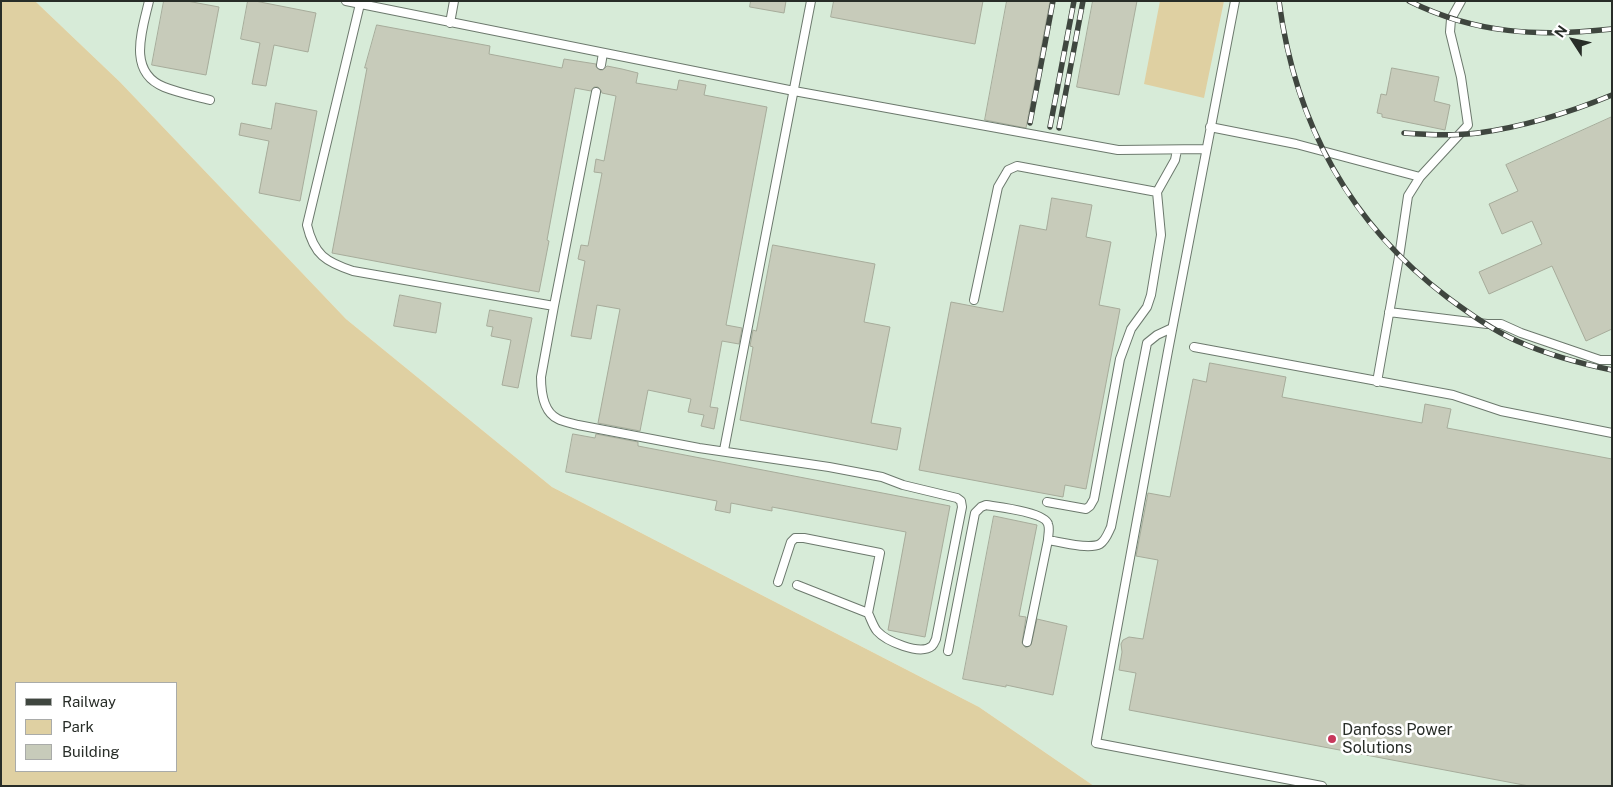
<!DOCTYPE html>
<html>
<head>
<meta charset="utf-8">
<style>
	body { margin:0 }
	#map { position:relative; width:1613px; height:787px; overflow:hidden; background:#e9f7e9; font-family:"Public Sans",sans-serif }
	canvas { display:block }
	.frame { position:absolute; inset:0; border:2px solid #282d28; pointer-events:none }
	.legend { position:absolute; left:15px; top:682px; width:162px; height:90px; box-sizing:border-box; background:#fff; border:1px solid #a9aba9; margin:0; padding:6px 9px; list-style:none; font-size:15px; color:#282d28 }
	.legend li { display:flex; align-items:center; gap:10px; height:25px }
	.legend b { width:25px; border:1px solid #a9aba9 }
	.north { position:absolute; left:1548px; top:15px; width:50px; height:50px; -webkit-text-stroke:4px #fff; paint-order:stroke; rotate:305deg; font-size:14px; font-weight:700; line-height:20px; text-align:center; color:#282d28 }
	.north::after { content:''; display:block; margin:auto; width:18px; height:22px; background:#282d28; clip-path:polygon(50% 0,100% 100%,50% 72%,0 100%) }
</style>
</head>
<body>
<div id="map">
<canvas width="1613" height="787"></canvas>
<div class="frame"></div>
<ul class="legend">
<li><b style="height:6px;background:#3f463f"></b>Railway</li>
<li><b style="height:14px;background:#dfd0a2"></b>Park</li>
<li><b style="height:14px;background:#c7cbba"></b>Building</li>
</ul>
<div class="north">N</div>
</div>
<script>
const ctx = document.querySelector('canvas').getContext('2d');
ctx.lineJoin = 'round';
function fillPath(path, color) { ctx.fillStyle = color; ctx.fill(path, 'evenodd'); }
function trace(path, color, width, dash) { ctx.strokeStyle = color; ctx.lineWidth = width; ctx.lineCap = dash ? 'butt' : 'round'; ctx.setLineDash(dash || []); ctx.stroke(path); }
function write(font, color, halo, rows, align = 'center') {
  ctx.font = font + ' "Public Sans",sans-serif'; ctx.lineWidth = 5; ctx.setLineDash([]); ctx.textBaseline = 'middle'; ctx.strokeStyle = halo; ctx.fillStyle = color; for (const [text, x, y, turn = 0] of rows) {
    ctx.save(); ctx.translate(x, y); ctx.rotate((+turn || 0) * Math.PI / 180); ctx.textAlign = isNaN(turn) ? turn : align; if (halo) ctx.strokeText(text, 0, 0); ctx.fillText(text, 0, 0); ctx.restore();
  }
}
const built = new Path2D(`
	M 35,1 L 1612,1 L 1612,786 L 1094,786 L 979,707 L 552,487 L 346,319 L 120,82 Z`);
const green = new Path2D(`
	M 1,1 L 35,1 L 120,82 L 346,319 L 552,487 L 979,707 L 1094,786 L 1,786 ZM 16,683 L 176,683 L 176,771 L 16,771 Z
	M 1160,1 L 1224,1 L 1204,98 L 1144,84 Z`);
const building = new Path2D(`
	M 164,1 L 187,1 L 219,7 L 206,75 L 152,65 Z
	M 248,1 L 255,1 L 316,13 L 308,52 L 274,45 L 266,86 L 252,84 L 260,43 L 241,39 Z
	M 751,1 L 786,1 L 784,13 L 750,7 Z
	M 834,1 L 983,1 L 975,44 L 831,17 Z
	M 1007,1 L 1050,1 L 1026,128 L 985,120 Z
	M 1093,1 L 1137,1 L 1119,95 L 1077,87 Z
	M 377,25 L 490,46 L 489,54 L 562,68 L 564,59 L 596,64 L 596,67 L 600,70 L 603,70 L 607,66 L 622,69 L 638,73 L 636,83 L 677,90 L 679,80 L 706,85 L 704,95 L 767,107 L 726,325 L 742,328 L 739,344 L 722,341 L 710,407 L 718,408 L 714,429 L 701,426 L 704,415 L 688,412 L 691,399 L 648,390 L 640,431 L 598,423 L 620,309 L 597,305 L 591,339 L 571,336 L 585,261 L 578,259 L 581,245 L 588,246 L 602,173 L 594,172 L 596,159 L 604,161 L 616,96 L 602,93 L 601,90 L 598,87 L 594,87 L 591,91 L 575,88 L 547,240 L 549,241 L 539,292 L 332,253 L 367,68 L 365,68 Z
	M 1392,68 L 1439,77 L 1434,101 L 1450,105 L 1445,130 L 1382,117 L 1382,114 L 1377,113 L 1381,94 L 1386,95 Z
	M 276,103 L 317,111 L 300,201 L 259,193 L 269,141 L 239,135 L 241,123 L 271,129 Z
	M 1612,117 L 1612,329 L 1586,341 L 1552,266 L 1489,294 L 1479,272 L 1542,244 L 1532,221 L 1502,234 L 1489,204 L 1518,191 L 1506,165 Z
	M 1052,198 L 1092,205 L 1086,237 L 1111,242 L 1099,305 L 1120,309 L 1086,489 L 1065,485 L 1063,497 L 919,470 L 951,302 L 1003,312 L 1020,225 L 1046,230 Z
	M 773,245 L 875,264 L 864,322 L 890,327 L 871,423 L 901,428 L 897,450 L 740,420 L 753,347 L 750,346 L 753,330 L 756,331 Z
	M 400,295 L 441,303 L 436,333 L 394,326 Z
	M 490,310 L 532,318 L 518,388 L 502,385 L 511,340 L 491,336 L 493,327 L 487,326 Z
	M 1210,363 L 1286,377 L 1282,397 L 1422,423 L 1425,404 L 1451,409 L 1447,428 L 1612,459 L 1612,786 L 1529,786 L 1129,710 L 1136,673 L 1119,670 L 1122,652 L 1121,644 L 1123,640 L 1129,637 L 1143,639 L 1158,560 L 1136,556 L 1148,493 L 1170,497 L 1193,379 L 1206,382 Z
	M 573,434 L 595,438 L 596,434 L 638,442 L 638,446 L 950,506 L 925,637 L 888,630 L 906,532 L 772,507 L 772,511 L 731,503 L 730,513 L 715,510 L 717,501 L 566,472 Z
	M 994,516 L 1037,525 L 1019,616 L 1026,617 L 1022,643 L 1026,648 L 1031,645 L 1037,619 L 1067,626 L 1053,695 L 1006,685 L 1006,687 L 963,679 Z`);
const lane = new Path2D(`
	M 149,1 C 142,31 127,72 164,87 C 179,93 195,96 210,100
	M 346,1 L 794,91 L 1118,150 L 1206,149
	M 1235,1 L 1168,351 L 1096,743 L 1322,786
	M 360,4 L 307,225 C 314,255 326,262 353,271 L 554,306
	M 450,23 L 454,1
	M 601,65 L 603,53
	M 596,92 L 554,306 L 541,377 C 541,391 543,412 558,419 C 564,422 571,423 578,425 L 699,448 L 829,467 L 882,477 L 903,485 L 957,498 L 961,501 L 962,507 L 936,639 C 935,641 934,644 932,646 C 920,656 886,641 877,631 C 873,626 871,619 868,613 L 880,553 L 804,538 L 795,538 L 791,542 L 778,582
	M 1210,127 L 1296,144 L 1420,177
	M 974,300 L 998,187 L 1008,170 L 1017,166 L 1157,192
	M 1389,312 L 1487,324 L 1501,324 L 1521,333 L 1600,360 L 1612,360
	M 1194,347 L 1453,395 L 1501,411 L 1612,433
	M 1377,382 L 1399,257 L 1408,196 L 1420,177 L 1468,125 L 1461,77 L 1450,32 L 1451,19 L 1461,1
	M 724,450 L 811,1
	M 1047,502 L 1086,509 L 1090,506 L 1094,499 L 1120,359 L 1131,329 L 1147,307 L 1151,295 L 1161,235 L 1157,192 L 1175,160 L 1177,150
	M 797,585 L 868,613
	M 1027,642 L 1048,540 C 1060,542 1089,550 1100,544 C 1106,540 1108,533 1111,527 L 1147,343 L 1157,335 L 1172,328
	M 948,651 L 975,513 L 981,507 L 986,505 C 998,507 1045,512 1048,524 C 1050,529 1048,535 1048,540`);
const rail = new Path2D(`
	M 1279,1 C 1295,123 1348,222 1447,297 C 1469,313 1492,330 1517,341 C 1546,354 1582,364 1612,370
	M 1409,1 C 1475,34 1539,37 1612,29
	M 1030,123 L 1053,1
	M 1050,127 L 1074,1
	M 1059,128 L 1083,1
	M 1404,133 C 1429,135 1454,136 1478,133 C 1522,127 1571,112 1612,95`);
const markers = [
	[1332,739,5,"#c7375b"]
];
const poiNames = [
	["Danfoss Power",1342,730],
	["Solutions",1342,748]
];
fillPath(built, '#d7ebd8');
fillPath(green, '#dfd0a2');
fillPath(building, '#c7cbba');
trace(building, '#a7ac9b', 1);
trace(lane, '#6c796d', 10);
trace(lane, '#fff', 8);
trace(rail, '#3f463f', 5.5);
trace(rail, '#fff', 4, [11]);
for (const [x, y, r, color] of markers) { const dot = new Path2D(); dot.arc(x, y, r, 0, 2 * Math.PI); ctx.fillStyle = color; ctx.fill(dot); trace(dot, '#fff', 2); }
write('16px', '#282d28', '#fff', poiNames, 'left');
</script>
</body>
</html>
